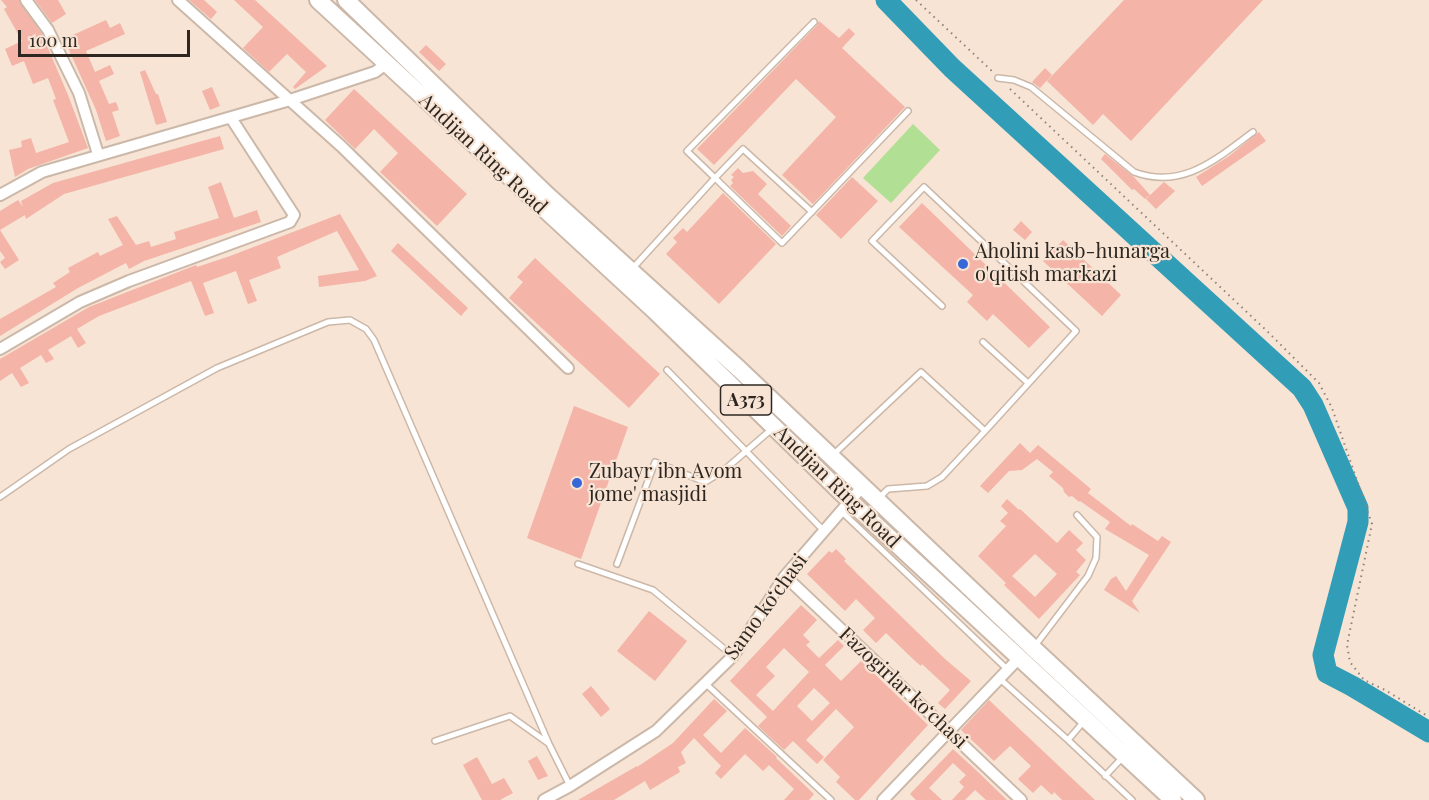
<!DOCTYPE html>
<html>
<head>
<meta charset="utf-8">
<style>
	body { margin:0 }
	#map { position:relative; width:1429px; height:800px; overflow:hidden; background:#f7e4d4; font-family:"Playfair Display",serif }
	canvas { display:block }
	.scale { position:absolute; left:18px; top:30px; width:172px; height:27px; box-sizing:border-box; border:3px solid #2e2721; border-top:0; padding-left:8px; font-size:18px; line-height:21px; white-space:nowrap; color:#2e2721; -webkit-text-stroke:4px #f7e4d4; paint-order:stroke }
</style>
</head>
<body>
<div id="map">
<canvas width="1429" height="800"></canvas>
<div class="scale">100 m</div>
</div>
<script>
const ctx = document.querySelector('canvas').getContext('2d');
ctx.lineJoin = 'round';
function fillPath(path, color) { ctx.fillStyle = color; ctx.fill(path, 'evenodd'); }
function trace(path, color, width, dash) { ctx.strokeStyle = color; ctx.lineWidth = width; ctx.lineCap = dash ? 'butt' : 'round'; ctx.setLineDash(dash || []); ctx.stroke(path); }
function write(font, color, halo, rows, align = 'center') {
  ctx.font = font + ' "Playfair Display",serif'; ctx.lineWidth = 4.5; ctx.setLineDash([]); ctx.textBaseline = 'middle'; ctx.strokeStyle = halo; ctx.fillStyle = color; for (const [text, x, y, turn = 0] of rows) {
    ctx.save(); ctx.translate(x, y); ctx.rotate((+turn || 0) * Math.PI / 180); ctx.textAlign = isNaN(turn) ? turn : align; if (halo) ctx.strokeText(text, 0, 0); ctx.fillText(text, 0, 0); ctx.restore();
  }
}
const green = new Path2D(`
	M 913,124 L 940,150 L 891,203 L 863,178 Z`);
const river = new Path2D(`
	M 886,0 L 952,68 L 1302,388 L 1313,405 L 1358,508 L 1358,522 L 1323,655 L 1327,673 L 1352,686 L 1429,732`);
const building = new Path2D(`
	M 1,0 L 19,0 L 42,34 L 68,95 L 88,148 L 28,169 L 15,177 L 9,150 L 22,147 L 21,141 L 31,138 L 36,153 L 69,142 L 53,100 L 56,99 L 48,78 L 33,84 L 24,61 L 12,66 L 5,49 L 22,41 L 4,9 L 7,7 Z
	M 35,0 L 58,0 L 66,14 L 52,23 Z
	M 189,0 L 204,0 L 217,12 L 211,19 Z
	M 234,0 L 255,0 L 327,66 L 295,89 L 293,87 L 306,72 L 287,54 L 269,72 L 243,48 L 263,27 Z
	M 1124,0 L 1263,0 L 1131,141 L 1103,114 L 1093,125 L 1047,81 Z
	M 106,20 L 110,28 L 120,23 L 125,34 L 86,51 L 95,72 L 110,65 L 114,74 L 99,81 L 109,104 L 116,102 L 119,110 L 112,112 L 120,136 L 106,141 L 96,110 L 64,39 Z
	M 819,21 L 839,38 L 849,28 L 855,34 L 842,48 L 905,107 L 813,204 L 782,175 L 836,117 L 796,79 L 714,165 L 697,149 L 817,25 Z
	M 426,45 L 446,64 L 439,71 L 419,52 Z
	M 1045,68 L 1052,75 L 1040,88 L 1032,82 Z
	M 145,70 L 156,94 L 158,94 L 167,122 L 156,125 L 140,72 Z
	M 212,87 L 220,106 L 210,110 L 202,91 Z
	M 354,89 L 467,194 L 437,226 L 380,172 L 398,153 L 374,129 L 355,149 L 325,120 Z
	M 1259,132 L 1266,141 L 1202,186 L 1196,177 L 1229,156 Z
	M 220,136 L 224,149 L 64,194 L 26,219 L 25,215 L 0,230 L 19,260 L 5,269 L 0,262 L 5,258 L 0,251 L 0,211 L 18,200 L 23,207 L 21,201 L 53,183 Z
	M 1105,154 L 1134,177 L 1150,195 L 1145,199 L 1134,189 L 1132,190 L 1101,159 Z
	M 738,168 L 743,173 L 753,171 L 767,184 L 758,194 L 791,226 L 782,236 L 730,186 L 733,183 L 731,180 L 734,177 L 731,175 Z
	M 852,177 L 878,201 L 841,239 L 816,215 Z
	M 221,182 L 234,218 L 257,210 L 261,222 L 144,261 L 129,269 L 126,263 L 78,288 L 0,336 L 0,319 L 56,287 L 53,283 L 70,272 L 68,268 L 98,252 L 100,256 L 123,245 L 108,219 L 117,216 L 136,245 L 149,241 L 151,247 L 176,239 L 174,232 L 219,218 L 208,187 Z
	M 1164,182 L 1175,191 L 1156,209 L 1146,199 Z
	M 723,193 L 776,244 L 719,304 L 666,254 L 677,242 L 673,238 L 683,228 L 687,232 Z
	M 922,203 L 1050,327 L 1029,348 L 993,314 L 987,321 L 967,302 L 973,295 L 899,227 Z
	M 340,214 L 377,276 L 365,281 L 319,287 L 318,276 L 359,270 L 337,231 L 277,257 L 281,268 L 249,280 L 257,301 L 248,304 L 236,271 L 203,283 L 214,313 L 205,316 L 191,281 L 99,316 L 77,329 L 86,343 L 78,348 L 71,336 L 48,350 L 54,359 L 46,363 L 41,355 L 20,368 L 29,383 L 21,387 L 12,373 L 0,381 L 0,359 L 89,307 L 196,265 L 197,267 L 230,256 Z
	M 1021,221 L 1032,232 L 1025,240 L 1013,230 Z
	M 1063,240 L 1121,295 L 1102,316 L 1043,261 Z
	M 398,243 L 468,308 L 461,316 L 391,251 Z
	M 535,258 L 660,374 L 629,408 L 509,298 L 523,282 L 517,277 Z
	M 574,406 L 628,427 L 581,559 L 527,538 Z
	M 1020,443 L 1030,453 L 1038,445 L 1091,489 L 1088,493 L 1131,526 L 1132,524 L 1158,541 L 1162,536 L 1171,542 L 1132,601 L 1140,613 L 1104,590 L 1111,579 L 1116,576 L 1126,591 L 1149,555 L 1105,529 L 1110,522 L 1080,501 L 1079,502 L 1072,496 L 1069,497 L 1064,492 L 1063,488 L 1049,476 L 1053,472 L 1037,459 L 1022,470 L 1009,471 L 988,493 L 980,486 Z
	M 1007,499 L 1019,510 L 1020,509 L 1057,543 L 1069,530 L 1083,543 L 1076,550 L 1086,560 L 1076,572 L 1080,575 L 1039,619 L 1004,585 L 1006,583 L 978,556 L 1006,526 L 1000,521 L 1008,513 L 1001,506 ZM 1035,554 L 1057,574 L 1035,597 L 1012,576 Z
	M 836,549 L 846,559 L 844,561 L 945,659 L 971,681 L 945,709 L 938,703 L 950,690 L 922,664 L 921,666 L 915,661 L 886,633 L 876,643 L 863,630 L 875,618 L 856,599 L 845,611 L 807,574 L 829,551 L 832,553 Z
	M 801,605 L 817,620 L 803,635 L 810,642 L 806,645 L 819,658 L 838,640 L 844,646 L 825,665 L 841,681 L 861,661 L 928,725 L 859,800 L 855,800 L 836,782 L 840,777 L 823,760 L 854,727 L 836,709 L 806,740 L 824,757 L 817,764 L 793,741 L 784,750 L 758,726 L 767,717 L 730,681 ZM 784,648 L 809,672 L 773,711 L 756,695 L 775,676 L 766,667 ZM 814,688 L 830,703 L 812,721 L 797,706 Z
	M 649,611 L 687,641 L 655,681 L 617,651 Z
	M 591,686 L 610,709 L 601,717 L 582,694 Z
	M 714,699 L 727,711 L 703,735 L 721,753 L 745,728 L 777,757 L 776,758 L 814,794 L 809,800 L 784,800 L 794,789 L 769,765 L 763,771 L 745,754 L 721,779 L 715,773 L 721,766 L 694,738 L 681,752 L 686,763 L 678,767 L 680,772 L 650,790 L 645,781 L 614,800 L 578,800 L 637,766 L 637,767 L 673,743 Z
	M 989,700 L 1009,719 L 1095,800 L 1062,800 L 1054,792 L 1052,795 L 1041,785 L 1033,793 L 1018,779 L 1031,766 L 1010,746 L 994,761 L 961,730 Z
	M 953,749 L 978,772 L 1007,800 L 986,800 L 975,790 L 965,800 L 952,800 L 964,787 L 959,782 L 966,775 L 953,763 L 929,788 L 942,800 L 916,800 L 910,794 Z
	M 537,756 L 548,776 L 538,780 L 528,761 Z
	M 477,757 L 492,784 L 504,778 L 513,793 L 500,800 L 482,800 L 463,765 Z`);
const path = new Path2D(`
	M 916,0 L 993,72
	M 1010,89 L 1268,332 L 1319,383 L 1332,408 L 1372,524 L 1347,645 L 1350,662 L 1364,680 L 1385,690 L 1429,717`);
const service = new Path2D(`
	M 998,78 L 1014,80 L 1031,87 L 1134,172 C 1183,190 1216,159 1253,132
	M 812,212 L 743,149 L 715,178 L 687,151 L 814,22
	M 632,269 L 715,178 L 782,243 L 908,111
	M 942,306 L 872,241 L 924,187 L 1076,331 L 985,431
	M 983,342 L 1028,383
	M 667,370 L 824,531
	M 834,454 L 921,372 L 985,431 L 942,477 L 927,486 L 888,489 L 879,498
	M 0,497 L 69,449 L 217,368 L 328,322 L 350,320 L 366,329 L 374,340 L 549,744 L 570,786
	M 842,512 L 1008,670
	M 578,564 L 653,590 L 733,656
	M 617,564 L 655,462 L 705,482 L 723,471 L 773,428
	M 1034,647 L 1088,576 L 1096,558 L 1097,537 L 1077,515
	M 1000,679 L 1068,740
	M 705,683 L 831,800
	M 1085,720 L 1068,740 L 1132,800
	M 435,741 L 510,716 L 548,743
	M 1105,776 L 1123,757`);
const minor = new Path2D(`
	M 26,0 L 48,30 L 79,93 L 98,154
	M 178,0 L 341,146 L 568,368
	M 0,195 L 42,172 L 290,100 L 375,72 L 386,64
	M 0,349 L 80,302 L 129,281 L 290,222 L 294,215 L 231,118
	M 785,576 L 1021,800
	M 544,800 L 570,786 L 656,731 L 733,656 L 785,576 L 862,487
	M 883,800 L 1020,657`);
const trunk = new Path2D(`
	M 318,0 L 655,311 L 850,501 L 1173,800
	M 346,0 L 546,194 L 739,369 L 1033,648 L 1196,800`);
const markers = [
	[963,264,6,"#3867d7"],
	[577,483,6,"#3867d7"]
];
const shields = [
	[746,400,51]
];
const shieldNames = [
	["A373",746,400]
];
const streetNames = [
	["Andijan Ring Road",483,154,43],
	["Andijan Ring Road",837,487,44],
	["Samo koʻchasi",766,607,-54],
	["Fazogirlar koʻchasi",903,688,43]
];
const poiNames = [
	["Aholini kasb-hunarga",975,252],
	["o'qitish markazi",975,275],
	["Zubayr ibn Avom",589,472],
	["jome' masjidi",589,495]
];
fillPath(green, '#b1df94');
trace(river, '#319db7', 21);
fillPath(building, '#f4b4a8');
trace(service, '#cbb8a9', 8);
trace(minor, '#cbb8a9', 14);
trace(trunk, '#cbb8a9', 20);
trace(path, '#908379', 2, [1.5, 4.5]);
trace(service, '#fff', 5);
trace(minor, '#fff', 10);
trace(trunk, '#fff', 16);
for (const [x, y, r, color] of markers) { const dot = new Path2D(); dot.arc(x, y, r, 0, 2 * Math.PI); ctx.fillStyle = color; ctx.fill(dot); trace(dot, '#f7e4d4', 2); }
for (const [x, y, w] of shields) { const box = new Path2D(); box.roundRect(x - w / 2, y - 15, w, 30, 4.5); ctx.fillStyle = '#f7e4d4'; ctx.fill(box); trace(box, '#2e2721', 1.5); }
write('bold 18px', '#2e2721', null, shieldNames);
write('20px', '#2e2721', '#f7e4d4', streetNames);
write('20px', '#2e2721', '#f7e4d4', poiNames, 'left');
</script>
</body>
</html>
